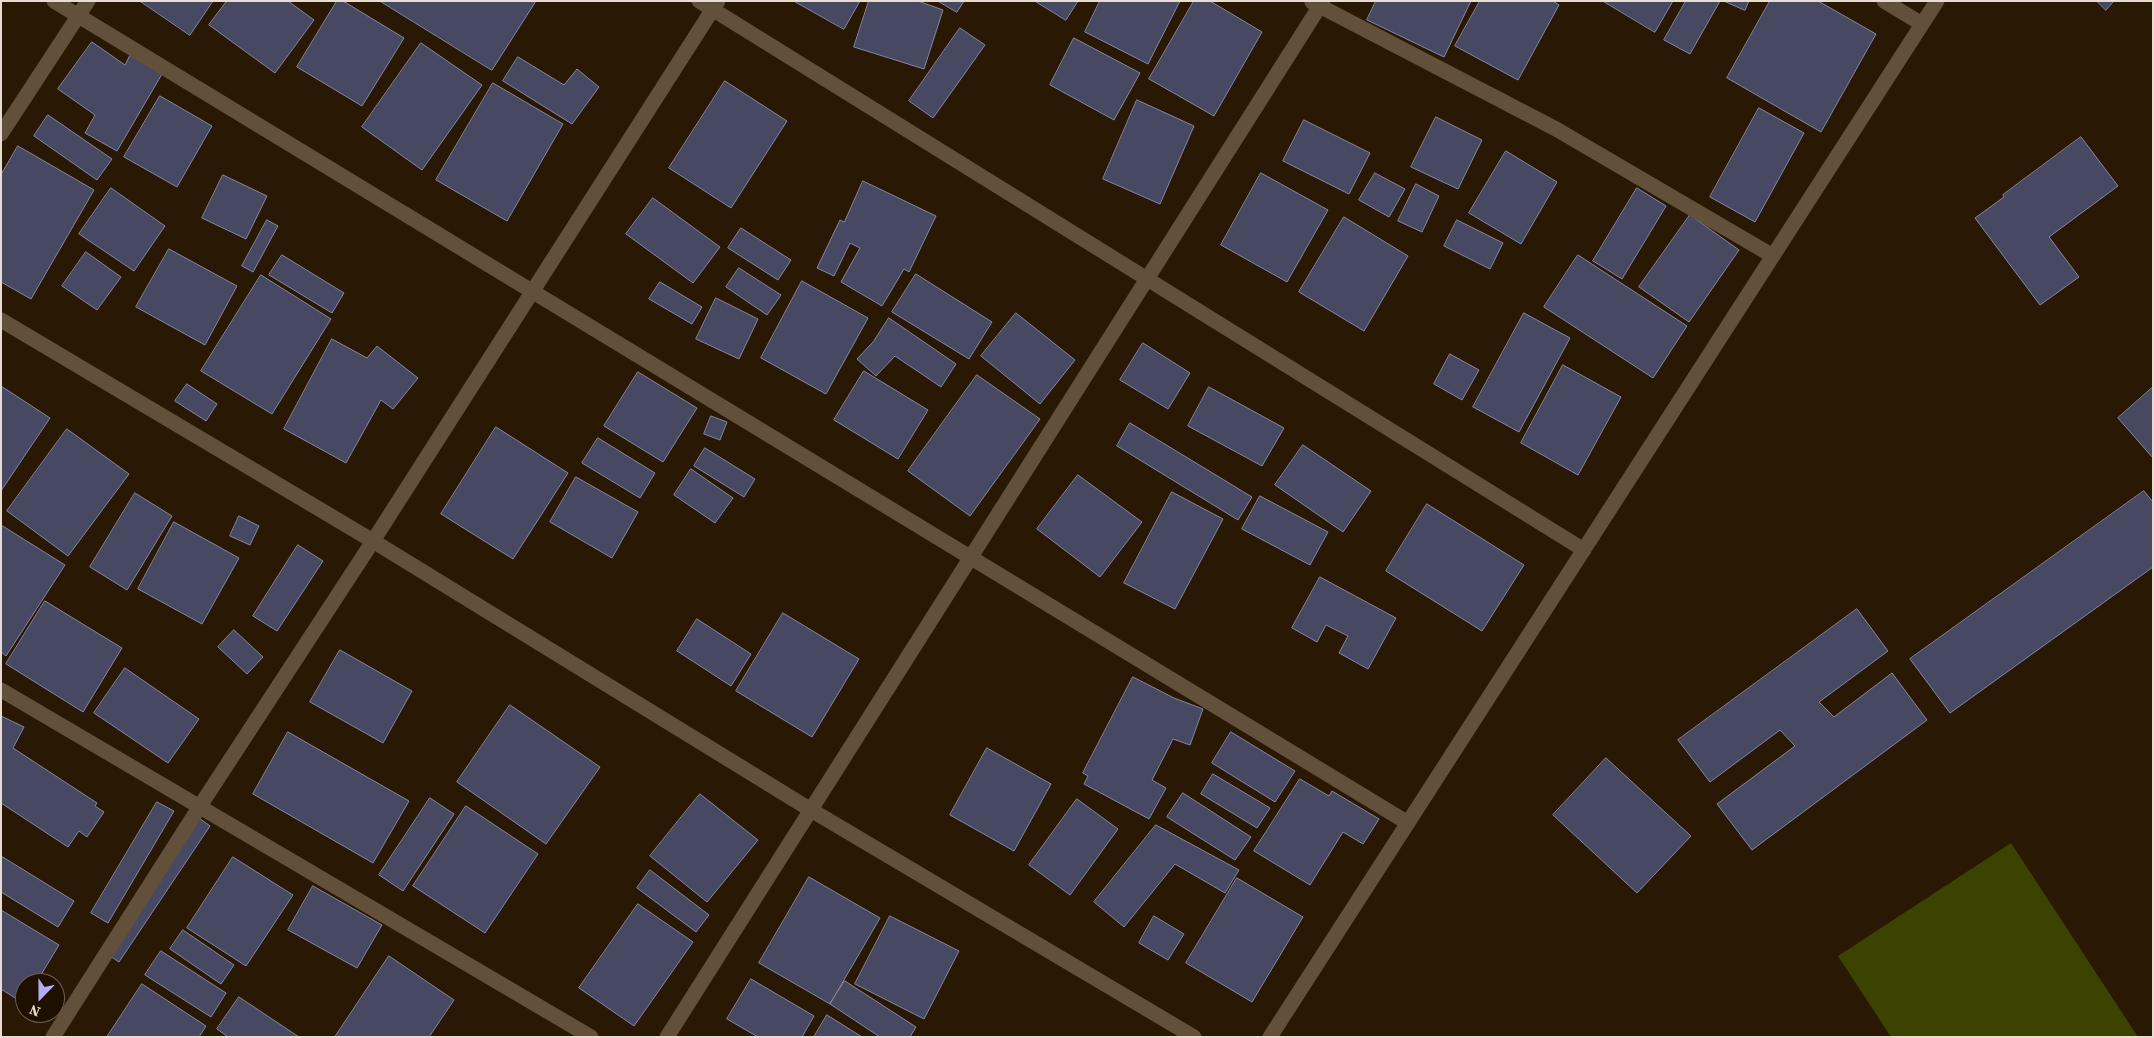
<!DOCTYPE html>
<html>
<head>
<meta charset="utf-8">
<style>
	body { margin:0 }
	#map { position:relative; width:2154px; height:1038px; overflow:hidden; background:#291804; font-family:"Source Serif 4",serif }
	canvas { display:block }
	.frame { position:absolute; inset:0; border:2px solid #e8dcd0; pointer-events:none }
	.north { position:absolute; left:15px; top:973px; width:50px; height:50px; box-sizing:border-box; background:#1f0f00; border:1px solid #6f6153; border-radius:50%; rotate:202deg; font-size:14px; font-weight:700; line-height:20px; text-align:center; color:#e8dcd0 }
	.north::after { content:''; display:block; margin:auto; width:18px; height:22px; background:#b3adf9; clip-path:polygon(50% 0,100% 100%,50% 72%,0 100%) }
</style>
</head>
<body>
<div id="map">
<canvas width="2154" height="1038"></canvas>
<div class="frame"></div>
<div class="north">N</div>
</div>
<script>
const ctx = document.querySelector('canvas').getContext('2d');
ctx.lineJoin = 'round';
function fillPath(path, color) { ctx.fillStyle = color; ctx.fill(path, 'evenodd'); }
function trace(path, color, width, dash) { ctx.strokeStyle = color; ctx.lineWidth = width; ctx.lineCap = dash ? 'butt' : 'round'; ctx.setLineDash(dash || []); ctx.stroke(path); }
const green = new Path2D(`
	M 2011,843 L 2138,1037 L 1891,1037 L 1838,956 Z`);
const building = new Path2D(`
	M 140,1 L 213,1 L 190,35 Z
	M 227,1 L 288,1 L 314,20 L 275,73 L 209,25 Z
	M 337,1 L 343,1 L 404,38 L 362,106 L 297,67 Z
	M 380,1 L 536,1 L 492,70 Z
	M 794,1 L 860,1 L 844,29 Z
	M 869,1 L 918,1 L 943,10 L 924,69 L 854,47 Z
	M 938,1 L 964,1 L 957,12 Z
	M 1035,1 L 1078,1 L 1066,20 Z
	M 1100,1 L 1180,1 L 1148,64 L 1085,32 Z
	M 1194,1 L 1210,1 L 1262,32 L 1214,116 L 1149,79 Z
	M 1376,1 L 1471,1 L 1444,57 L 1367,20 Z
	M 1480,1 L 1553,1 L 1559,5 L 1518,80 L 1455,46 Z
	M 1603,1 L 1673,1 L 1655,32 Z
	M 1686,1 L 1720,1 L 1690,54 L 1664,40 Z
	M 1724,1 L 1749,1 L 1745,10 Z
	M 1770,1 L 1818,1 L 1876,34 L 1821,132 L 1727,78 Z
	M 2097,1 L 2114,1 L 2106,10 Z
	M 960,28 L 985,45 L 933,118 L 909,101 Z
	M 1074,38 L 1140,73 L 1114,120 L 1050,85 Z
	M 92,42 L 125,65 L 130,55 L 162,74 L 117,151 L 85,133 L 95,115 L 58,89 Z
	M 421,43 L 482,85 L 422,170 L 362,127 Z
	M 518,57 L 564,85 L 577,69 L 599,87 L 572,124 L 503,81 Z
	M 725,81 L 787,121 L 731,208 L 669,168 Z
	M 493,83 L 563,124 L 507,221 L 436,180 Z
	M 160,96 L 212,126 L 177,187 L 124,157 Z
	M 1137,100 L 1194,126 L 1160,204 L 1103,179 Z
	M 1759,108 L 1804,133 L 1755,222 L 1710,197 Z
	M 48,115 L 112,159 L 97,180 L 34,136 Z
	M 1436,117 L 1482,140 L 1458,189 L 1411,167 Z
	M 1304,120 L 1370,153 L 1349,194 L 1283,161 Z
	M 2081,137 L 2118,186 L 2049,237 L 2079,277 L 2040,305 L 1975,218 L 2004,197 L 2003,195 Z
	M 18,146 L 94,190 L 31,299 L 1,282 L 1,175 Z
	M 1506,151 L 1557,182 L 1521,244 L 1469,213 Z
	M 1261,173 L 1328,210 L 1287,282 L 1221,245 Z
	M 1375,173 L 1405,189 L 1389,217 L 1359,200 Z
	M 223,175 L 267,196 L 246,239 L 202,218 Z
	M 863,181 L 936,216 L 909,272 L 904,269 L 882,306 L 841,282 L 860,248 L 850,243 L 834,276 L 817,268 L 840,220 L 844,222 Z
	M 1416,184 L 1439,196 L 1422,232 L 1398,221 Z
	M 111,188 L 165,226 L 134,271 L 79,234 Z
	M 1637,188 L 1666,206 L 1622,279 L 1593,261 Z
	M 653,198 L 720,247 L 693,283 L 626,234 Z
	M 1690,215 L 1739,250 L 1689,322 L 1639,287 Z
	M 1344,217 L 1408,256 L 1364,331 L 1299,292 Z
	M 267,220 L 278,226 L 253,272 L 242,266 Z
	M 1457,220 L 1503,243 L 1490,269 L 1444,246 Z
	M 741,228 L 791,260 L 778,280 L 728,248 Z
	M 169,249 L 237,286 L 205,345 L 136,307 Z
	M 86,252 L 121,277 L 97,310 L 62,286 Z
	M 282,255 L 344,293 L 332,313 L 269,275 Z
	M 1578,255 L 1687,326 L 1653,378 L 1544,307 Z
	M 739,268 L 781,295 L 767,315 L 726,287 Z
	M 916,274 L 992,322 L 969,359 L 892,312 Z
	M 261,275 L 331,319 L 272,414 L 201,371 Z
	M 802,281 L 868,318 L 826,394 L 761,358 Z
	M 660,282 L 702,307 L 692,324 L 649,299 Z
	M 716,298 L 758,319 L 739,359 L 696,339 Z
	M 1016,313 L 1075,360 L 1040,404 L 981,356 Z
	M 1524,313 L 1570,338 L 1519,432 L 1473,407 Z
	M 889,318 L 956,364 L 941,387 L 895,356 L 876,376 L 857,359 L 873,342 Z
	M 332,339 L 367,358 L 377,346 L 418,378 L 393,409 L 381,400 L 346,463 L 284,429 Z
	M 1143,343 L 1190,373 L 1168,409 L 1120,380 Z
	M 1450,354 L 1479,370 L 1462,400 L 1434,384 Z
	M 1563,365 L 1621,397 L 1578,475 L 1521,443 Z
	M 864,371 L 928,410 L 898,459 L 834,420 Z
	M 638,372 L 697,408 L 663,462 L 604,426 Z
	M 977,375 L 1040,419 L 970,516 L 908,471 Z
	M 187,384 L 217,404 L 206,421 L 175,401 Z
	M 1,386 L 50,418 L 1,491 Z
	M 1209,387 L 1284,428 L 1262,466 L 1188,426 Z
	M 2153,387 L 2153,458 L 2118,418 Z
	M 711,416 L 727,422 L 720,440 L 704,434 Z
	M 1130,423 L 1252,497 L 1238,520 L 1117,446 Z
	M 496,427 L 568,473 L 513,559 L 441,514 Z
	M 67,429 L 129,474 L 68,556 L 7,511 Z
	M 598,438 L 655,473 L 640,498 L 582,463 Z
	M 1303,445 L 1371,491 L 1343,532 L 1275,485 Z
	M 705,448 L 755,479 L 744,497 L 694,466 Z
	M 691,469 L 733,498 L 715,523 L 674,495 Z
	M 1078,475 L 1142,522 L 1100,577 L 1037,529 Z
	M 576,477 L 638,512 L 612,558 L 550,522 Z
	M 2144,491 L 2153,502 L 2153,567 L 1950,713 L 1910,659 Z
	M 1172,492 L 1223,519 L 1175,609 L 1124,583 Z
	M 135,493 L 172,516 L 127,590 L 90,567 Z
	M 1260,496 L 1328,532 L 1310,565 L 1242,529 Z
	M 1427,504 L 1524,565 L 1482,631 L 1386,571 Z
	M 239,516 L 259,526 L 250,545 L 230,536 Z
	M 174,522 L 239,558 L 202,624 L 138,589 Z
	M 1,525 L 65,565 L 6,656 L 1,652 Z
	M 298,545 L 323,561 L 277,631 L 253,616 Z
	M 1320,577 L 1396,618 L 1368,669 L 1339,653 L 1348,636 L 1326,625 L 1317,642 L 1292,628 Z
	M 45,601 L 122,648 L 83,712 L 6,664 Z
	M 1857,609 L 1888,651 L 1819,702 L 1834,717 L 1892,673 L 1927,720 L 1752,850 L 1717,804 L 1795,746 L 1780,730 L 1710,782 L 1678,740 Z
	M 783,613 L 859,659 L 812,737 L 736,691 Z
	M 697,619 L 751,654 L 731,686 L 677,651 Z
	M 234,630 L 263,657 L 247,674 L 218,647 Z
	M 340,650 L 412,691 L 383,743 L 310,702 Z
	M 125,668 L 199,719 L 168,763 L 94,713 Z
	M 1133,677 L 1174,698 L 1203,709 L 1190,745 L 1173,739 L 1152,780 L 1166,788 L 1149,819 L 1084,784 L 1088,776 L 1083,773 Z
	M 510,705 L 600,767 L 546,844 L 457,782 Z
	M 1,716 L 24,727 L 13,748 L 97,803 L 95,806 L 104,812 L 87,837 L 79,831 L 68,847 L 1,803 Z
	M 288,732 L 409,801 L 373,863 L 253,794 Z
	M 1231,732 L 1295,771 L 1275,802 L 1212,763 Z
	M 987,748 L 1051,784 L 1014,851 L 950,815 Z
	M 1606,758 L 1691,836 L 1637,893 L 1553,815 Z
	M 1213,774 L 1270,808 L 1257,828 L 1201,794 Z
	M 1300,779 L 1329,796 L 1332,791 L 1379,819 L 1363,844 L 1343,832 L 1310,885 L 1254,851 Z
	M 1183,793 L 1251,837 L 1235,860 L 1167,817 Z
	M 700,794 L 758,840 L 707,902 L 650,856 Z
	M 430,798 L 454,814 L 403,891 L 379,875 Z
	M 1077,799 L 1118,829 L 1070,895 L 1029,865 Z
	M 157,802 L 174,811 L 108,923 L 91,913 Z
	M 466,806 L 538,854 L 485,933 L 413,886 Z
	M 199,818 L 210,826 L 119,962 L 107,954 Z
	M 1156,825 L 1239,870 L 1225,893 L 1175,864 L 1124,927 L 1094,902 Z
	M 1,856 L 74,901 L 58,927 L 1,892 Z
	M 233,857 L 293,895 L 246,966 L 187,928 Z
	M 650,870 L 709,915 L 696,932 L 637,888 Z
	M 809,877 L 880,918 L 830,1004 L 759,963 Z
	M 1237,878 L 1303,917 L 1252,1002 L 1186,963 Z
	M 313,886 L 382,925 L 357,968 L 288,930 Z
	M 638,904 L 693,942 L 634,1026 L 579,988 Z
	M 1,910 L 59,945 L 36,983 L 25,983 L 23,1003 L 1,989 Z
	M 890,916 L 959,951 L 924,1019 L 855,984 Z
	M 1154,916 L 1184,934 L 1168,960 L 1139,943 Z
	M 183,930 L 234,965 L 221,984 L 170,949 Z
	M 161,951 L 226,993 L 211,1017 L 145,975 Z
	M 389,956 L 454,1000 L 429,1037 L 335,1037 Z
	M 751,979 L 814,1016 L 802,1037 L 758,1037 L 727,1019 Z
	M 845,981 L 916,1027 L 910,1037 L 880,1037 L 830,1004 Z
	M 142,984 L 206,1026 L 199,1037 L 107,1037 Z
	M 239,997 L 299,1037 L 228,1037 L 217,1029 Z
	M 827,1015 L 862,1037 L 814,1037 Z`);
const street = new Path2D(`
	M 54,1 L 1408,823
	M 699,1 L 1584,550
	M 1884,1 L 1922,24
	M 1312,2 L 1556,129 L 1773,256
	M 1,134 L 88,1
	M 1,320 L 373,541 L 811,810 L 1194,1037
	M 1,690 L 591,1037
	M 53,1037 L 200,806 L 373,541 L 718,1
	M 667,1037 L 1323,1
	M 1270,1037 L 1937,1`);
fillPath(green, '#3c4301');
fillPath(building, '#474962');
trace(building, '#8587a3', 1);
trace(street, '#63503b', 15);
</script>
</body>
</html>
